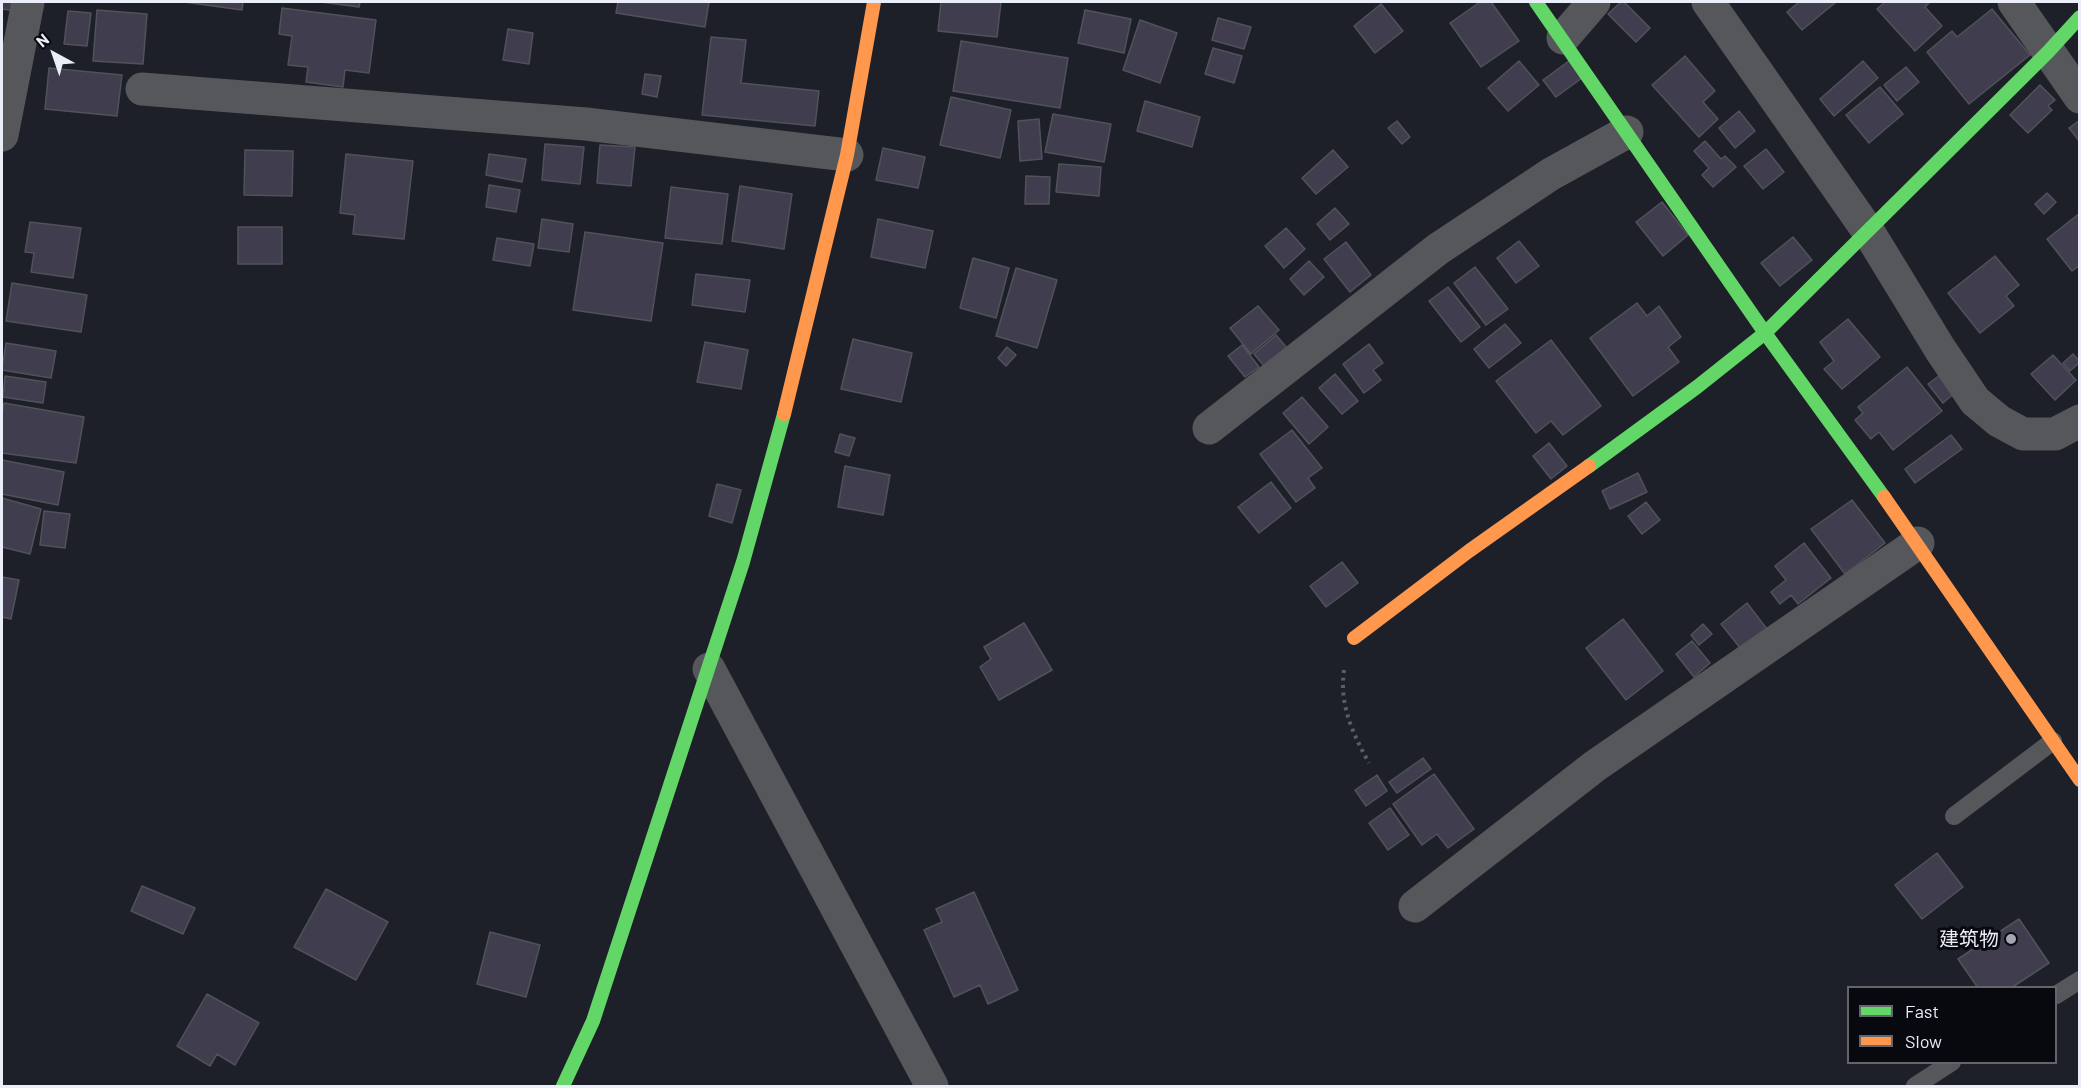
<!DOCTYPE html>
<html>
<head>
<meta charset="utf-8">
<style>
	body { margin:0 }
	#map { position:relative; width:2081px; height:1088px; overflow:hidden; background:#1e2029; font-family:Barlow,sans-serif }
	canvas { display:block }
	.frame { position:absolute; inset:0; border:3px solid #eaeef9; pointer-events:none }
	.legend { position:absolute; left:1847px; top:986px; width:210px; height:78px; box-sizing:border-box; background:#07090f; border:2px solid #62656d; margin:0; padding:8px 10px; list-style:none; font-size:18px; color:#eaeef9 }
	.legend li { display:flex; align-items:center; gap:12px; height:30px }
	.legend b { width:30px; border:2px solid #62656d }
	.north { position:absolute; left:24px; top:24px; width:60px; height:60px; -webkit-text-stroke:4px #07090f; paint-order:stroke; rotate:320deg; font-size:16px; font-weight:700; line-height:24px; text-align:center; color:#eaeef9 }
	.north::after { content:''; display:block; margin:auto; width:21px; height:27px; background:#eaeef9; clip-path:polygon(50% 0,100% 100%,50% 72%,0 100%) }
</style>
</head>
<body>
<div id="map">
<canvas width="2081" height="1088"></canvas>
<div class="frame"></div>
<ul class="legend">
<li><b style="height:8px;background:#63d668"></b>Fast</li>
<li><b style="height:8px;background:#ff974d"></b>Slow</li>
</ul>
<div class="north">N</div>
</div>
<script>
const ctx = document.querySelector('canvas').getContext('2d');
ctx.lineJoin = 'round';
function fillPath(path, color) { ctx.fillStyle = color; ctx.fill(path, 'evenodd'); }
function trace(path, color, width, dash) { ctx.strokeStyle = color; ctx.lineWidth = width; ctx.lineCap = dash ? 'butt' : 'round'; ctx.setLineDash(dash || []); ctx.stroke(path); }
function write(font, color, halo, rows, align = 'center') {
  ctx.font = font + ' Barlow,"Noto Sans SC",sans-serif'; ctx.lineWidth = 6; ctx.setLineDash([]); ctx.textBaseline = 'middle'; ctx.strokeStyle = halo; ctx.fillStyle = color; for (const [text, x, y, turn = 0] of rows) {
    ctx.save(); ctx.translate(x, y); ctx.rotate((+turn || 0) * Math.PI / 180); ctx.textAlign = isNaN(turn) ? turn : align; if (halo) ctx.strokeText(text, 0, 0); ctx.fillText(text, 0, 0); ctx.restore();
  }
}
const building = new Path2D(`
	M 2,2 L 18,2 L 16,11 L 2,9 Z
	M 184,2 L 243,2 L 242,10 Z
	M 321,2 L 360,2 L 359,7 Z
	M 618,2 L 709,2 L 705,27 L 616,13 Z
	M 941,2 L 1001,2 L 997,37 L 938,31 Z
	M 1480,2 L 1491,2 L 1519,41 L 1481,67 L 1450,23 Z
	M 1621,2 L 1624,2 L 1650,28 L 1636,42 L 1608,14 Z
	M 1799,2 L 1836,2 L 1802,30 L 1787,12 Z
	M 1885,2 L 1930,2 L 1925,7 L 1942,26 L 1915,51 L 1877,9 Z
	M 1381,4 L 1403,31 L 1375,53 L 1354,26 Z
	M 282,8 L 376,20 L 369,73 L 345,70 L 343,87 L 306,82 L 308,67 L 288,65 L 292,36 L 279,34 Z
	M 1992,9 L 2030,55 L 1969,104 L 1927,52 L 1952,31 L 1957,37 Z
	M 97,10 L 147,14 L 143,64 L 93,61 Z
	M 1085,10 L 1131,19 L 1124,53 L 1078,43 Z
	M 68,11 L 91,13 L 87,46 L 64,44 Z
	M 1218,18 L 1251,27 L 1244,49 L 1212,40 Z
	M 1140,20 L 1177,33 L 1160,83 L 1123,70 Z
	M 508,29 L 533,33 L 529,64 L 503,60 Z
	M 711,37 L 746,40 L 741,83 L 819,91 L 815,126 L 702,115 Z
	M 961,41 L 1068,58 L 1060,108 L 953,91 Z
	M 1213,48 L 1242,56 L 1234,83 L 1205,74 Z
	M 1685,56 L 1715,91 L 1703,102 L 1718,119 L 1699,137 L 1652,85 Z
	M 1573,58 L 1586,75 L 1556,97 L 1543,80 Z
	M 1519,61 L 1539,85 L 1508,111 L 1488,88 Z
	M 1863,61 L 1878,78 L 1834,116 L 1820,99 Z
	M 1906,67 L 1919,82 L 1897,101 L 1884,85 Z
	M 49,68 L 122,75 L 117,116 L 45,109 Z
	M 645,74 L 661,76 L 657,97 L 642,94 Z
	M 2040,85 L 2055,100 L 2048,106 L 2052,110 L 2028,133 L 2010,115 Z
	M 1880,87 L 1903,114 L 1869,143 L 1846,115 Z
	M 951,97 L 1011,110 L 1000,158 L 940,145 Z
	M 1145,101 L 1200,117 L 1192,147 L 1137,131 Z
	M 1739,111 L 1755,131 L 1735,148 L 1719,128 Z
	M 1053,114 L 1111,124 L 1104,162 L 1045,152 Z
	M 1039,119 L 1042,159 L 1020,161 L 1018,121 Z
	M 2080,120 L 2080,142 L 2069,128 Z
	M 1397,121 L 1410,137 L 1402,144 L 1388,128 Z
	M 1705,141 L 1721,159 L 1725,156 L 1736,167 L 1713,187 L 1702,175 L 1709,168 L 1694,151 Z
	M 545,144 L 584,147 L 580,184 L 542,180 Z
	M 600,145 L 635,147 L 631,186 L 597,183 Z
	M 883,148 L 925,157 L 918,188 L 876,180 Z
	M 1766,149 L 1784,172 L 1763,189 L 1744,166 Z
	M 245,150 L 293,151 L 292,196 L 244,195 Z
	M 1333,150 L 1348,167 L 1316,194 L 1302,178 Z
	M 346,154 L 413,161 L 404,239 L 353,234 L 355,215 L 340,213 Z
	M 489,154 L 526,159 L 522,182 L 486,175 Z
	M 1059,164 L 1101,167 L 1099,196 L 1056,192 Z
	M 1026,176 L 1050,177 L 1049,204 L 1025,204 Z
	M 489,185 L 520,190 L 516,212 L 486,207 Z
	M 740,186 L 792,194 L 784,249 L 732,241 Z
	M 671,187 L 728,194 L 722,244 L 665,238 Z
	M 2047,193 L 2056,202 L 2044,214 L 2035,204 Z
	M 1662,202 L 1688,235 L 1663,256 L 1636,222 Z
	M 1335,208 L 1349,224 L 1330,240 L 1317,224 Z
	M 2080,213 L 2080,265 L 2072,271 L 2047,239 Z
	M 542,219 L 573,224 L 569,252 L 538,248 Z
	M 878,219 L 933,231 L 925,268 L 871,257 Z
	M 30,222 L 81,228 L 73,278 L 31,272 L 34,253 L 25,252 Z
	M 238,227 L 282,227 L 282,264 L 238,264 Z
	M 1286,228 L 1305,249 L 1284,268 L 1265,246 Z
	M 585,232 L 663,243 L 651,321 L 573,310 Z
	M 1793,237 L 1812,260 L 1780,286 L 1761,263 Z
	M 497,238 L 534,244 L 530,266 L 493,260 Z
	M 1519,241 L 1539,266 L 1516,283 L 1497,258 Z
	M 1346,242 L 1371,275 L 1350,292 L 1324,259 Z
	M 1995,256 L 2019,285 L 2006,296 L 2014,306 L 1980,333 L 1948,293 Z
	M 973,258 L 1009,268 L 996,318 L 960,308 Z
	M 1309,261 L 1324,277 L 1304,295 L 1290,279 Z
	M 1475,267 L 1508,309 L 1486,325 L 1454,283 Z
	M 1016,268 L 1057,280 L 1037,348 L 996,336 Z
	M 696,274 L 750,280 L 745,312 L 692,305 Z
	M 12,283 L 87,295 L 81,332 L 6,321 Z
	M 1448,287 L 1480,327 L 1461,342 L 1429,301 Z
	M 1637,303 L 1647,316 L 1659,306 L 1681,337 L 1668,347 L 1679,362 L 1633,396 L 1590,338 Z
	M 1258,306 L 1279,330 L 1251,354 L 1230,328 Z
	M 1848,319 L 1880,357 L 1842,389 L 1824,369 L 1834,361 L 1820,342 Z
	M 1505,324 L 1521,343 L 1489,368 L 1474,349 Z
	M 1276,335 L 1287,348 L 1265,367 L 1254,354 Z
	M 853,339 L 912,353 L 901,402 L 841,389 Z
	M 1551,340 L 1601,406 L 1563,435 L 1551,421 L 1536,433 L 1496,381 Z
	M 705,342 L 748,350 L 741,389 L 697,382 Z
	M 6,343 L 56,351 L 51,378 L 2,370 Z
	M 1369,344 L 1383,363 L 1373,370 L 1381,380 L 1364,393 L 1343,364 Z
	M 1242,345 L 1259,367 L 1245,377 L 1228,356 Z
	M 1007,347 L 1016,355 L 1006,366 L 998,358 Z
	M 2073,354 L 2080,362 L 2070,371 L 2063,363 Z
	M 2053,355 L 2076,380 L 2055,400 L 2031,374 Z
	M 1907,367 L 1942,411 L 1893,450 L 1879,432 L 1871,439 L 1855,420 L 1863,413 L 1858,407 Z
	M 1944,372 L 1958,390 L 1943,403 L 1928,384 Z
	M 1335,374 L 1358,401 L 1342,414 L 1319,388 Z
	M 5,376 L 46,382 L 43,403 L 3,397 Z
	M 1302,397 L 1328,427 L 1309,444 L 1283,413 Z
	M 4,403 L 84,417 L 76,463 L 2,453 L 2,416 Z
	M 1292,430 L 1322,468 L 1308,478 L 1315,488 L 1296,502 L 1260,454 Z
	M 840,434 L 855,438 L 849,456 L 835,452 Z
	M 1951,435 L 1962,449 L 1915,483 L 1905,469 Z
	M 1549,443 L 1567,466 L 1551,479 L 1533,456 Z
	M 2,460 L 64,472 L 58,505 L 2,494 Z
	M 845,466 L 890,475 L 883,515 L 838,507 Z
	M 1638,473 L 1647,492 L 1610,509 L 1602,491 Z
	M 1271,482 L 1291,508 L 1259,533 L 1238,507 Z
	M 717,484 L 741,490 L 732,523 L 709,516 Z
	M 2,498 L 41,509 L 30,554 L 2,547 Z
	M 1852,500 L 1885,543 L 1845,574 L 1811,529 Z
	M 1646,502 L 1660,520 L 1642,534 L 1628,516 Z
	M 44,511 L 70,514 L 65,548 L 40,545 Z
	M 1804,543 L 1831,578 L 1798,604 L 1791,595 L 1780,604 L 1771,592 L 1786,580 L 1775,566 Z
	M 1342,562 L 1358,583 L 1326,607 L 1310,586 Z
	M 2,577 L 19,580 L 11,619 L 2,617 Z
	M 1747,603 L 1767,629 L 1741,649 L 1721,624 Z
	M 1623,619 L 1663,671 L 1626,700 L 1586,648 Z
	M 1024,623 L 1052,670 L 999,700 L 980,667 L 991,659 L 984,647 Z
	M 1703,624 L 1712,634 L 1699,645 L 1691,635 Z
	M 1692,641 L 1710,663 L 1694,677 L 1676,654 Z
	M 1423,758 L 1431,769 L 1397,793 L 1389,782 Z
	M 1434,774 L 1474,829 L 1448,848 L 1437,834 L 1422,845 L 1393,804 Z
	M 1377,775 L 1387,791 L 1366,806 L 1355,790 Z
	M 1390,808 L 1409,835 L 1388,850 L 1369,823 Z
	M 1937,853 L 1963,887 L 1922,919 L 1895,885 Z
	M 142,886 L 195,908 L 183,934 L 131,911 Z
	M 326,889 L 388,922 L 356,980 L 294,947 Z
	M 974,892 L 1018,990 L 988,1004 L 980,985 L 954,997 L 924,930 L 942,922 L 936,909 Z
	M 2019,919 L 2049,963 L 2011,988 L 1978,988 L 1958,959 Z
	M 490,932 L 540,945 L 526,997 L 477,984 Z
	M 207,994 L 259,1023 L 235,1065 L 217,1054 L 210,1066 L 177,1046 Z`);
const path = new Path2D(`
	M 1344,670 C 1339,705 1353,734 1369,763`);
const lane = new Path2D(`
	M 1954,816 L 2053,741
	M 2056,995 L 2080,980
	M 1915,1086 L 1952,1062`);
const street = new Path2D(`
	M 1708,2 L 1868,231 L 1940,349 L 1975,401 L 1999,421 L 2023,434 L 2055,434 L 2080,421
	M 2014,2 L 2080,97
	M 1563,38 L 1594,2
	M 142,89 L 586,124 L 847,155
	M 2,135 L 28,2
	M 1209,428 L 1438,249 L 1551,174 L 1627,132
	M 709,669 L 932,1086
	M 1415,906 L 1595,766 L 1918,543`);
const fast = new Path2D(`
	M 1536,2 L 1765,333 L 1884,497
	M 1589,466 L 1697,387 L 1765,333 L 2048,52 L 2080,17
	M 563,1086 L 593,1021 L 743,562 L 784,414`);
const slow = new Path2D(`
	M 784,414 L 847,155 L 874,2
	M 1884,497 L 2080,780
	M 1354,638 L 1469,551 L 1589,466`);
const markers = [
	[2011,939,6,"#a3a6b0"]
];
const poiNames = [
	["建筑物",1999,939]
];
fillPath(building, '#403d4e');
trace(building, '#515259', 1.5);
trace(path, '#5b5e63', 4, [3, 4.5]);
trace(lane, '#55575b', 18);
trace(street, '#55575b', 33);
trace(fast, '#63d668', 14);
trace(slow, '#ff974d', 14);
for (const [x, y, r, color] of markers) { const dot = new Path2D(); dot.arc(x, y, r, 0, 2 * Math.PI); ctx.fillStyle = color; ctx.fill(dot); trace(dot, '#07090f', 2); }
write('20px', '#eaeef9', '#07090f', poiNames, 'right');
</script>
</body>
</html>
